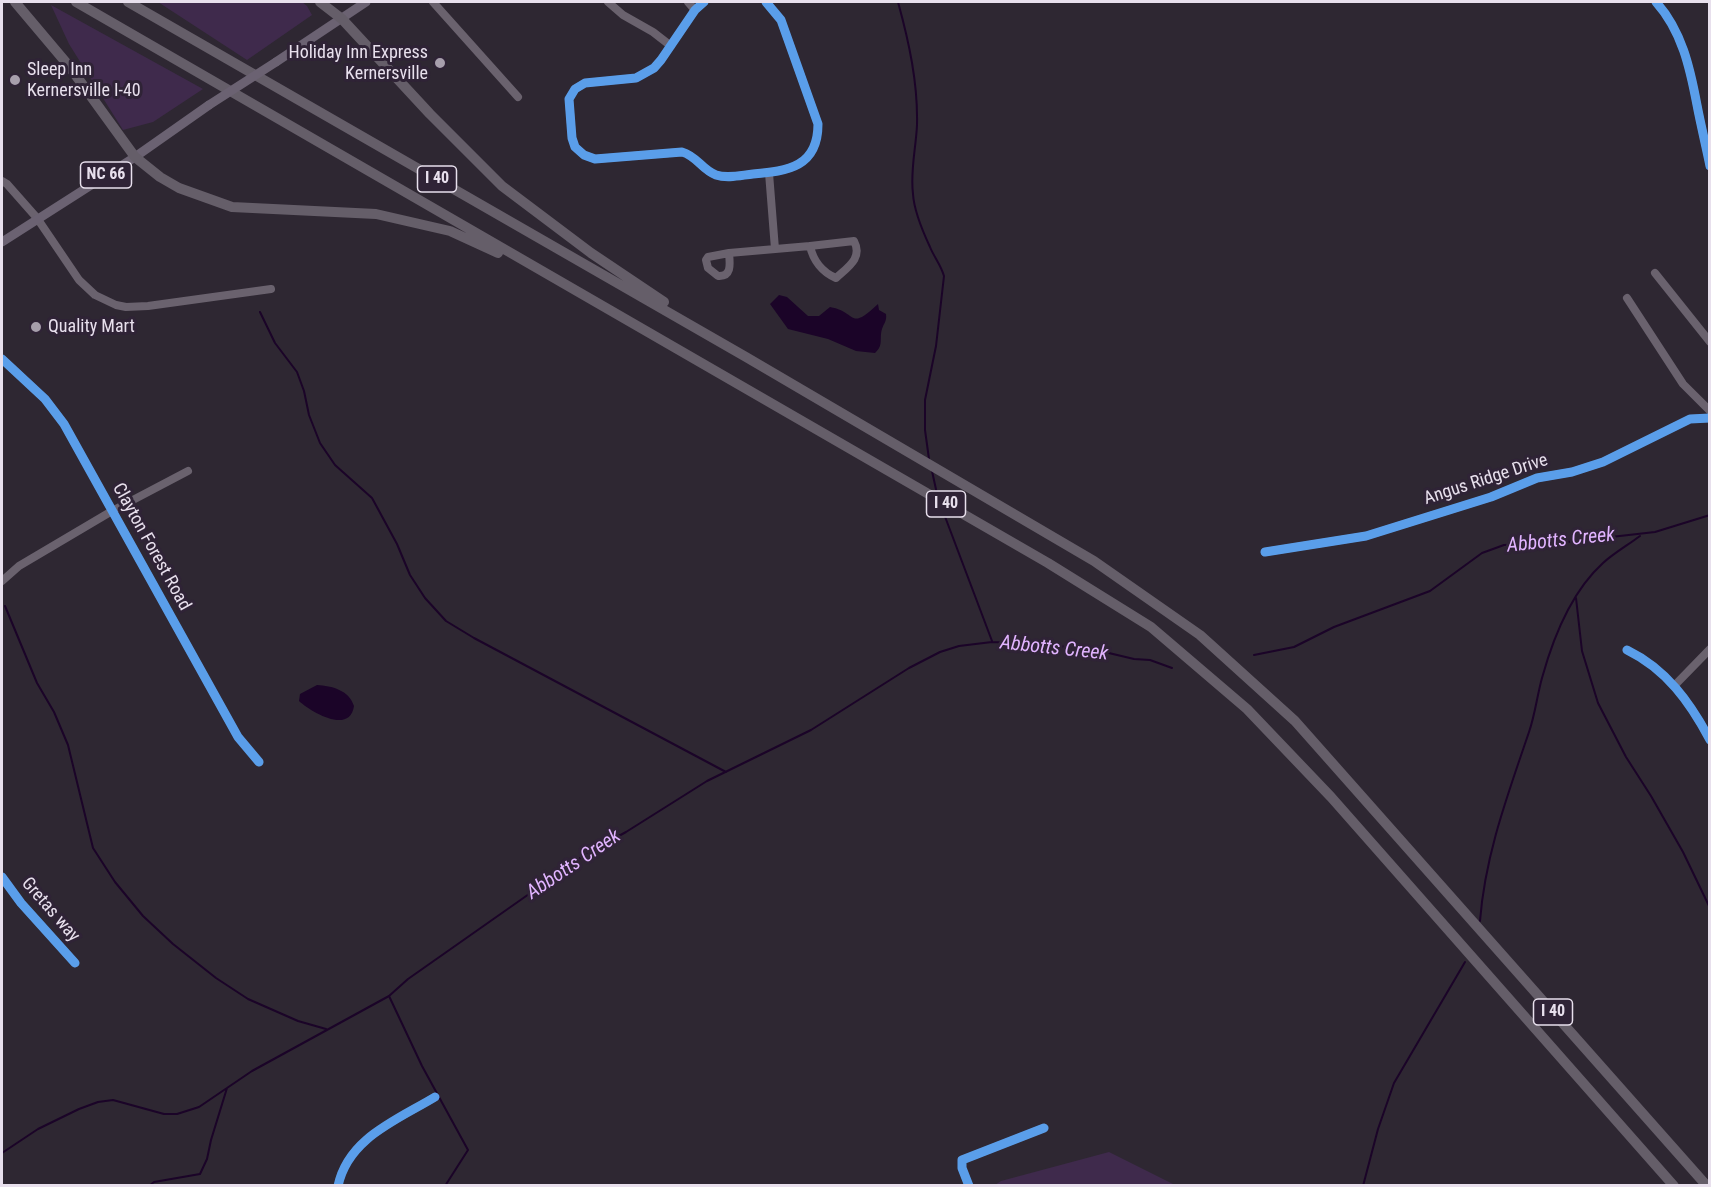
<!DOCTYPE html>
<html>
<head>
<meta charset="utf-8">
<style>
	body { margin:0 }
	#map { position:relative; width:1711px; height:1187px; overflow:hidden; background:#2e2732; font-family:"Roboto Condensed",sans-serif }
	canvas { display:block }
	.frame { position:absolute; inset:0; border:3px solid #e8e0ed; pointer-events:none }
</style>
</head>
<body>
<div id="map">
<canvas width="1711" height="1187"></canvas>
<div class="frame"></div>
</div>
<script>
const ctx = document.querySelector('canvas').getContext('2d');
ctx.lineJoin = 'round';
function fillPath(path, color) { ctx.fillStyle = color; ctx.fill(path, 'evenodd'); }
function trace(path, color, width, dash) { ctx.strokeStyle = color; ctx.lineWidth = width; ctx.lineCap = dash ? 'butt' : 'round'; ctx.setLineDash(dash || []); ctx.stroke(path); }
function write(font, color, halo, rows, align = 'center') {
  ctx.font = font + ' "Roboto Condensed",sans-serif'; ctx.lineWidth = 6; ctx.setLineDash([]); ctx.textBaseline = 'middle'; ctx.strokeStyle = halo; ctx.fillStyle = color; for (const [text, x, y, turn = 0] of rows) {
    ctx.save(); ctx.translate(x, y); ctx.rotate((+turn || 0) * Math.PI / 180); ctx.textAlign = isNaN(turn) ? turn : align; if (halo) ctx.strokeText(text, 0, 0); ctx.fillText(text, 0, 0); ctx.restore();
  }
}
const green = new Path2D(`
	M 158,2 L 302,2 L 307,6 L 312,15 L 247,60 Z
	M 51,5 L 203,89 L 153,122 L 123,130 L 69,44 Z
	M 1109,1152 L 1175,1185 L 995,1185 L 1001,1181 Z`);
const water = new Path2D(`
	M 779,295 L 787,297 L 808,316 L 819,316 L 830,307 C 858,312 848,332 878,304 L 879,310 L 886,314 C 887,321 884,323 882,329 C 879,339 884,345 875,353 L 856,351 L 828,339 L 788,329 L 770,304 Z
	M 317,685 C 332,686 349,690 354,706 C 350,735 311,712 299,701 L 300,694 Z`);
const stream = new Path2D(`
	M 898,2 C 909,42 918,83 917,125 C 916,148 910,171 913,194 C 914,211 923,232 930,247 C 934,257 941,265 944,276 L 936,346 L 925,400 L 925,430 L 929,459
	M 260,312 L 275,343 L 297,372 L 304,391 L 309,415 L 320,443 L 335,465 L 372,498 L 397,544 L 410,575 L 425,598 L 446,621 L 474,638 L 726,772
	M 932,471 L 937,494
	M 941,506 L 992,641
	M 1576,598 L 1582,651 L 1598,703 L 1626,757 L 1651,796 L 1683,852 L 1710,908
	M 5,606 L 37,683 L 54,712 L 68,745 L 93,848 L 115,882 L 143,916 L 173,944 L 216,978 L 248,999 L 298,1021 L 326,1029
	M 1254,655 L 1294,647 L 1334,627 L 1430,591 L 1482,553 L 1504,545 L 1567,542 L 1655,532 L 1710,515
	M 1480,921 C 1485,855 1508,794 1529,732 C 1535,715 1537,696 1542,678 C 1553,638 1571,592 1603,563 C 1614,553 1628,545 1640,536
	M 389,996 L 422,1066 L 468,1150 L 445,1186
	M 2,1153 L 38,1129 L 79,1109 L 98,1102 L 113,1100 L 164,1114 L 177,1114 L 199,1107 L 252,1071 L 389,996 L 408,979 L 586,854 L 626,832 L 707,781 L 811,730 L 909,668 L 940,652 L 959,646 L 992,642 L 1021,643 L 1092,649 L 1134,659 L 1150,660 L 1172,668
	M 149,1186 L 154,1182 L 200,1174 L 207,1159 L 211,1140 L 227,1088
	M 1363,1186 L 1378,1129 L 1394,1083 L 1465,962`);
const minor = new Path2D(`
	M 433,2 L 518,97
	M 608,2 L 623,15 L 653,32 L 671,46
	M 688,2 L 695,10
	M 704,2 L 695,10 L 661,60 L 654,68 L 636,78 L 585,83 L 575,89 L 569,99 L 572,138 L 575,147 L 584,155 L 595,159 L 682,152 C 697,156 702,170 716,175 C 728,179 742,175 753,174 C 788,171 818,167 818,124 L 781,20 L 766,2
	M 1656,2 C 1682,31 1690,68 1697,105 C 1701,126 1706,146 1710,166
	M 769,173 L 775,249
	M 2,181 L 7,184 L 37,218 L 79,280 L 95,295 L 116,305 L 126,307 L 148,306 L 271,289
	M 854,241 C 863,258 848,267 836,278 C 822,272 813,260 810,246 Z
	M 729,253 L 810,246
	M 729,253 C 730,264 732,277 718,276 L 708,268 L 706,260 L 708,257 Z
	M 1655,273 L 1710,342
	M 1627,298 L 1683,384 L 1710,411
	M 2,359 L 45,399 L 64,424 L 238,737 L 259,762
	M 1265,552 L 1366,536 L 1491,497 L 1537,478 L 1572,472 L 1603,462 L 1690,419 L 1710,418
	M 2,581 L 19,566 L 112,511 L 188,471
	M 1627,650 C 1666,669 1690,702 1710,740
	M 1675,685 L 1710,649
	M 2,877 L 21,903 L 75,963
	M 338,1186 C 348,1138 397,1120 435,1097
	M 969,1186 L 962,1168 L 962,1160 L 1044,1128`);
const major = new Path2D(`
	M 276,62 L 366,2
	M 2,242 L 135,157 L 209,105`);
const highway = new Path2D(`
	M 15,2 L 69,66 L 135,157 L 160,177 L 179,188 L 232,207 L 376,214 L 450,231 L 498,253
	M 76,2 L 1048,563 L 1151,627 L 1247,709 L 1331,797 L 1674,1186
	M 128,2 L 746,357 L 1094,561 L 1200,635 L 1295,721 L 1707,1186
	M 320,2 L 342,19 L 430,114 L 502,186 L 591,253 L 664,302`);
const majorBridge = new Path2D(`
	M 209,105 L 276,62`);
const cycleway = new Path2D(`
	M 704,2 L 695,10 L 661,60 L 654,68 L 636,78 L 585,83 L 575,89 L 569,99 L 572,138 L 575,147 L 584,155 L 595,159 L 682,152 C 697,156 702,170 716,175 C 728,179 742,175 753,174 C 788,171 818,167 818,124 L 781,20 L 766,2
	M 1656,2 C 1682,31 1690,68 1697,105 C 1701,126 1706,146 1710,166
	M 2,359 L 45,399 L 64,424 L 238,737 L 259,762
	M 1265,552 L 1366,536 L 1491,497 L 1537,478 L 1572,472 L 1603,462 L 1690,419 L 1710,418
	M 1627,650 C 1666,669 1690,702 1710,740
	M 2,877 L 21,903 L 75,963
	M 338,1186 C 348,1138 397,1120 435,1097
	M 969,1186 L 962,1168 L 962,1160 L 1044,1128`);
const markers = [
	[440,63,6,"#a79fac"],
	[15,80,6,"#a79fac"],
	[36,327,6,"#a79fac"]
];
const shields = [
	[106,175,51],
	[437,179,39],
	[946,504,39],
	[1553,1012,39]
];
const shieldNames = [
	["NC 66",106,175],
	["I 40",437,179],
	["I 40",946,504],
	["I 40",1553,1012]
];
const poiNames = [
	["Holiday Inn Express",428,53,"right"],
	["Kernersville",428,74,"right"],
	["Sleep Inn",27,70],
	["Kernersville I-40",27,91],
	["Quality Mart",48,327]
];
const streetNames = [
	["Angus Ridge Drive",1486,480,-18],
	["Clayton Forest Road",151,547,61],
	["Gretas way",50,910,49]
];
const waterNames = [
	["Abbotts Creek",1561,541,-6],
	["Abbotts Creek",1054,649,6],
	["Abbotts Creek",574,865,-34]
];
fillPath(green, '#3f2a4c');
fillPath(water, '#1b0428');
trace(stream, '#1b0428', 2);
trace(minor, '#6a626e', 8);
trace(major, '#6b6272', 9);
trace(highway, '#655e69', 10);
trace(majorBridge, '#6b6272', 9);
trace(cycleway, '#5a9eea', 9);
for (const [x, y, r, color] of markers) { const dot = new Path2D(); dot.arc(x, y, r, 0, 2 * Math.PI); ctx.fillStyle = color; ctx.fill(dot); trace(dot, '#2f2336', 2); }
for (const [x, y, w] of shields) { const box = new Path2D(); box.roundRect(x - w / 2, y - 13, w, 26, 4.5); ctx.fillStyle = '#2f2336'; ctx.fill(box); trace(box, '#e8e0ed', 1.5); }
write('bold 16px', '#e8e0ed', null, shieldNames);
write('18px', '#e8e0ed', '#2f2336', poiNames, 'left');
write('18px', '#e8e0ed', '#2f2336', streetNames);
write('italic 20px', '#e1b4ff', '#2f2336', waterNames);
</script>
</body>
</html>
